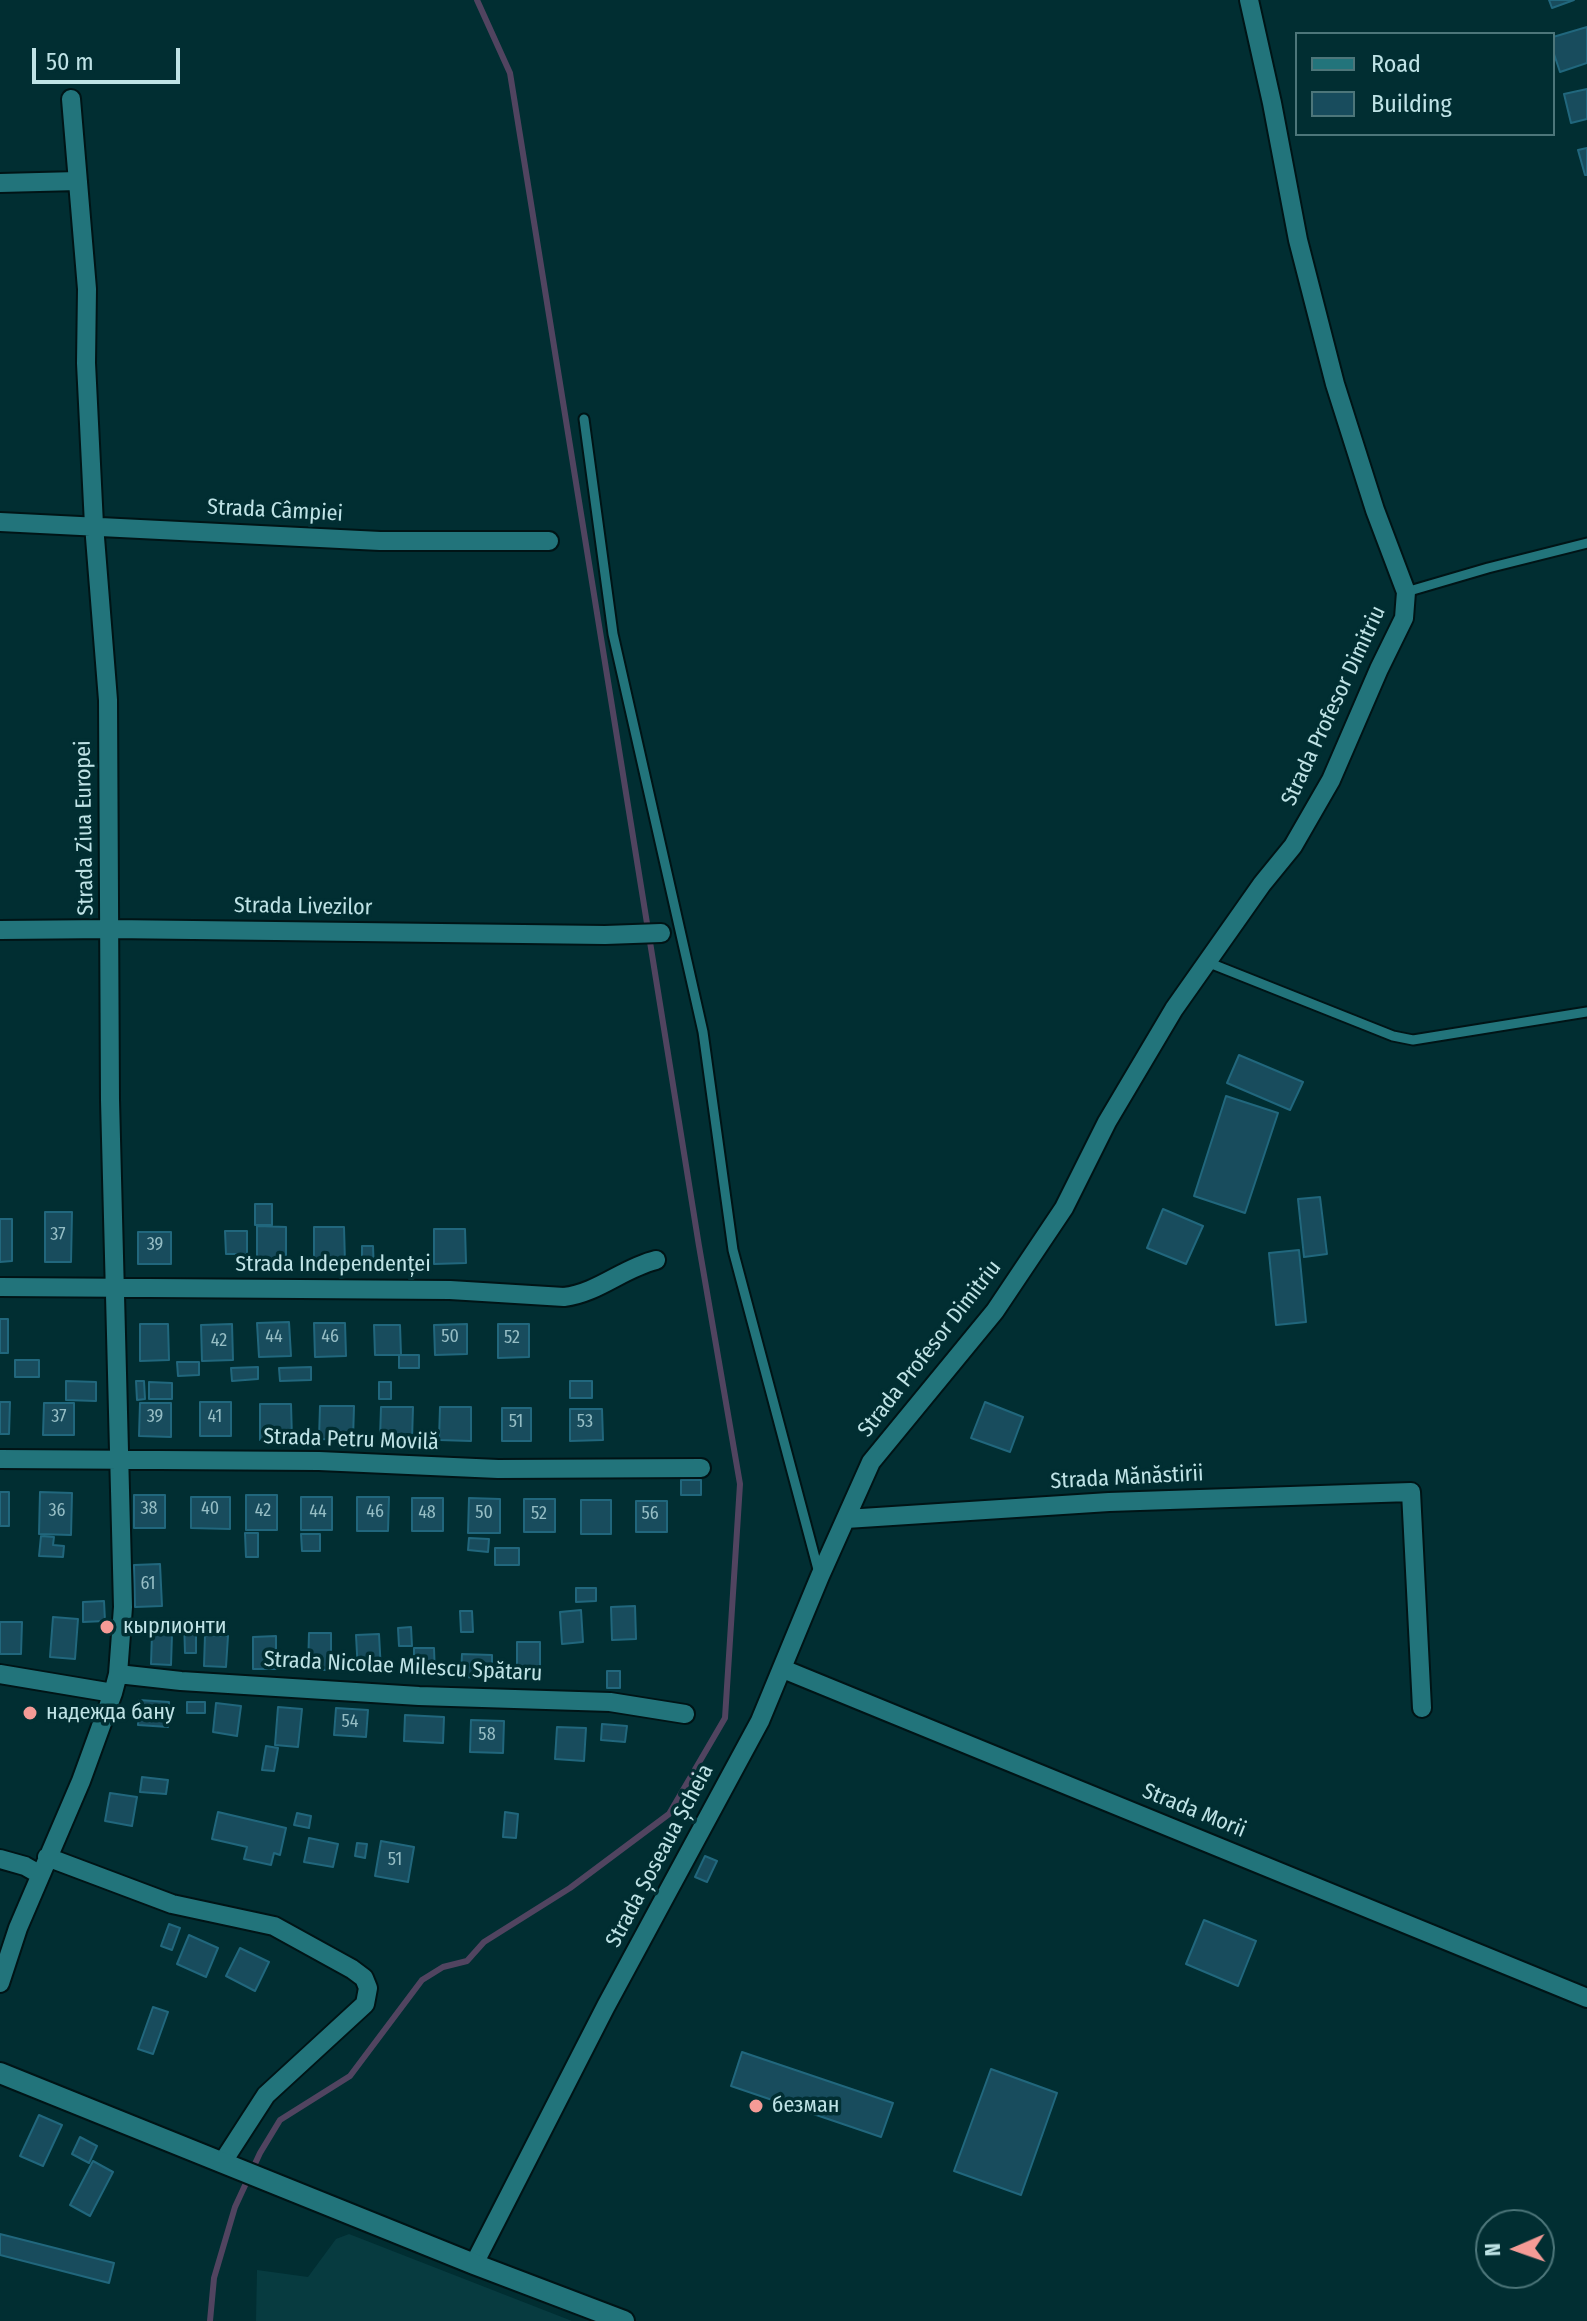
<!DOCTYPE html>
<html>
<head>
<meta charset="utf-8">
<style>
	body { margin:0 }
	#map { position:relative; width:1587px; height:2321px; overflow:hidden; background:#012e32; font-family:"Fira Sans Condensed",sans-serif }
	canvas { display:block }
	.legend { position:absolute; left:1295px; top:32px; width:260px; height:104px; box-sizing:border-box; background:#012e32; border:2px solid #4d767a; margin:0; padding:10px 14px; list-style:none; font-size:24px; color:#bfe3e6 }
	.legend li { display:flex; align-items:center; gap:16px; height:40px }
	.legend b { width:40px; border:2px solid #4d767a }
	.north { position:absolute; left:1475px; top:2209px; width:80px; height:80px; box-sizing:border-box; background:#012e32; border:2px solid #4d767a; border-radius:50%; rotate:268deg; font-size:22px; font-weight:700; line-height:32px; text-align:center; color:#bfe3e6 }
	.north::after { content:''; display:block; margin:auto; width:28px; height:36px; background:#f59b96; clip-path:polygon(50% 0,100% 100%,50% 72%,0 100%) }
	.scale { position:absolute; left:32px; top:48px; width:148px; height:36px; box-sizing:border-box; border:4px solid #bfe3e6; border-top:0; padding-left:10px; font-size:24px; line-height:28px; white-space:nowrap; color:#bfe3e6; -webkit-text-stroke:6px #012e32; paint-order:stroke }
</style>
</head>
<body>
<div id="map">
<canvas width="1587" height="2321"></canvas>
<ul class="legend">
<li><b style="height:10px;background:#22747b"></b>Road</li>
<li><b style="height:22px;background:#184c5d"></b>Building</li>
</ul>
<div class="north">N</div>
<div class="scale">50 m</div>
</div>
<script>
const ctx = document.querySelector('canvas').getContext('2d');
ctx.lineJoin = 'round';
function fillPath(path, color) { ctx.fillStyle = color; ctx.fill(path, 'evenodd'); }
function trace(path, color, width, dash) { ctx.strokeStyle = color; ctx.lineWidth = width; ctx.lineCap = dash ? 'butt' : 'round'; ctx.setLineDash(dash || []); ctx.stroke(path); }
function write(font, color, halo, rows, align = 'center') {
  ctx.font = font + ' "Fira Sans Condensed",sans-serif'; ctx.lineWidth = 7; ctx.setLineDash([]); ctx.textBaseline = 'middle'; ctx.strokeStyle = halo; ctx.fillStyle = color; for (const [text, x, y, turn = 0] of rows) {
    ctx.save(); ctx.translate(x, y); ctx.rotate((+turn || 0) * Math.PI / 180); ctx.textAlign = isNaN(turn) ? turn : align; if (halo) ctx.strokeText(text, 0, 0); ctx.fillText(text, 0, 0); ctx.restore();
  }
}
const built = new Path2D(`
	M 349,2234 L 572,2321 L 256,2321 L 257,2270 L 308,2277 L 336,2239 Z`);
const stream = new Path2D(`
	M 210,2321 L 214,2278 L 235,2207 L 260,2153 L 280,2120 L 350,2076 L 422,1980 L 443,1967 L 467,1961 L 484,1942 L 570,1888 L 669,1814 L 725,1718 L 740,1484 L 699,1246 L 510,73 L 477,0`);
const building = new Path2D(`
	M 1549,0 L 1574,0 L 1552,8 Z
	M 1587,27 L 1587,63 L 1560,72 L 1553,51 L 1553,37 Z
	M 1587,89 L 1587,119 L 1571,123 L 1564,94 Z
	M 1587,148 L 1587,175 L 1585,175 L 1578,150 Z
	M 1239,1055 L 1303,1082 L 1290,1110 L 1227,1083 Z
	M 1226,1096 L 1278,1113 L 1245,1213 L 1194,1196 Z
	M 1320,1197 L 1327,1254 L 1304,1257 L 1298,1199 Z
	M 255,1204 L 272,1204 L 272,1225 L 255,1225 Z
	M 1163,1209 L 1203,1226 L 1186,1264 L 1147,1248 Z
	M 45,1212 L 72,1212 L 71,1262 L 45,1262 Z
	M 0,1219 L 12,1219 L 12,1261 L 0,1262 Z
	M 257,1226 L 286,1227 L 286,1264 L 257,1264 Z
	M 314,1227 L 344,1227 L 345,1263 L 314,1264 Z
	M 434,1229 L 465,1229 L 466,1263 L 434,1264 Z
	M 225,1231 L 247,1231 L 247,1254 L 226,1254 Z
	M 138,1232 L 171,1232 L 171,1264 L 138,1264 Z
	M 362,1246 L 373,1246 L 374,1272 L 362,1272 Z
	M 1299,1250 L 1306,1322 L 1276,1325 L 1269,1253 Z
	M 0,1319 L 8,1319 L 8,1353 L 0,1353 Z
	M 289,1322 L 291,1356 L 259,1357 L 257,1323 Z
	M 314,1323 L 345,1323 L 346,1356 L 315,1357 Z
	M 140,1324 L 168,1324 L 169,1360 L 140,1361 Z
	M 232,1324 L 233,1360 L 202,1361 L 201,1325 Z
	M 467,1324 L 467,1354 L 435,1355 L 434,1325 Z
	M 498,1324 L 529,1324 L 529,1357 L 498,1358 Z
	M 374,1325 L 400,1325 L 401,1355 L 375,1355 Z
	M 399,1355 L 419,1355 L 419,1368 L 399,1368 Z
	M 15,1360 L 39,1360 L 39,1377 L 15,1377 Z
	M 177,1362 L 199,1362 L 199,1375 L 178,1376 Z
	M 258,1367 L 258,1379 L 232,1381 L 231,1368 Z
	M 311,1367 L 311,1380 L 280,1381 L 279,1368 Z
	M 66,1381 L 96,1382 L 96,1401 L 66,1400 Z
	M 136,1381 L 144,1381 L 145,1399 L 137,1400 Z
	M 570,1381 L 592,1381 L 592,1398 L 570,1398 Z
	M 149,1382 L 172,1383 L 172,1399 L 149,1399 Z
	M 379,1382 L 391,1382 L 391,1399 L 379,1399 Z
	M 0,1402 L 10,1402 L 9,1434 L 0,1434 Z
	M 200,1402 L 231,1402 L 231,1436 L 200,1436 Z
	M 985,1402 L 1023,1417 L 1010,1452 L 971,1438 Z
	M 44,1403 L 74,1403 L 74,1435 L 43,1435 Z
	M 140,1403 L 171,1403 L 171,1437 L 139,1436 Z
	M 260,1404 L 291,1404 L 292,1439 L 260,1440 Z
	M 320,1406 L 354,1406 L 353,1440 L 319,1439 Z
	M 381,1407 L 413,1407 L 412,1440 L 380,1439 Z
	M 440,1407 L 471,1407 L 471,1441 L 439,1440 Z
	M 502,1408 L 531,1408 L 531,1441 L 502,1441 Z
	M 570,1409 L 602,1409 L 603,1440 L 570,1441 Z
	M 681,1480 L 701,1480 L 701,1495 L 681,1495 Z
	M 0,1492 L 9,1492 L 9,1526 L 0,1526 Z
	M 40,1492 L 72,1493 L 71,1535 L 39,1534 Z
	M 134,1495 L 165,1495 L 165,1528 L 134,1528 Z
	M 246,1495 L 277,1495 L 277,1530 L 246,1530 Z
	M 191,1497 L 230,1497 L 230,1529 L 191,1528 Z
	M 301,1497 L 332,1497 L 332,1530 L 301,1530 Z
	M 357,1497 L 389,1497 L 388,1531 L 357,1531 Z
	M 412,1498 L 443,1498 L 443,1531 L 412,1531 Z
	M 469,1498 L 500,1499 L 500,1533 L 468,1533 Z
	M 524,1499 L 555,1499 L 555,1532 L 524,1532 Z
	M 581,1500 L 611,1500 L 611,1534 L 581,1534 Z
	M 636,1501 L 667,1501 L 667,1532 L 636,1532 Z
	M 245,1533 L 258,1533 L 258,1557 L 246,1557 Z
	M 301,1534 L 320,1534 L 320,1551 L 302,1551 Z
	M 41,1536 L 54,1537 L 53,1545 L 64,1546 L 63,1557 L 39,1556 Z
	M 469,1538 L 489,1539 L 488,1552 L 468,1550 Z
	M 495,1548 L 519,1548 L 519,1565 L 495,1565 Z
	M 160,1564 L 162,1606 L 135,1607 L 134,1565 Z
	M 576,1588 L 596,1588 L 596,1601 L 576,1602 Z
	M 104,1601 L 105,1621 L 83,1622 L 83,1602 Z
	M 635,1606 L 636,1639 L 612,1640 L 611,1607 Z
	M 581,1610 L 583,1642 L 562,1644 L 560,1612 Z
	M 460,1611 L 472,1611 L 473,1632 L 461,1632 Z
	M 53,1617 L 78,1619 L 75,1659 L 50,1657 Z
	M 184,1620 L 196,1620 L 196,1653 L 185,1653 Z
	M 0,1622 L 22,1622 L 21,1654 L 0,1654 Z
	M 411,1627 L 412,1646 L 399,1646 L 398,1628 Z
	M 309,1633 L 331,1633 L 331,1670 L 308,1670 Z
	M 152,1634 L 172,1634 L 171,1665 L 151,1664 Z
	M 379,1634 L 381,1671 L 358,1672 L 356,1635 Z
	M 205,1635 L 228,1636 L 226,1667 L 204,1666 Z
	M 276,1636 L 276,1669 L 253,1669 L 253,1637 Z
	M 517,1642 L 540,1642 L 540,1680 L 517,1680 Z
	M 414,1648 L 434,1648 L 435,1676 L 414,1676 Z
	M 462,1654 L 492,1655 L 492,1678 L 461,1677 Z
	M 607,1671 L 620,1671 L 620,1688 L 607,1688 Z
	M 139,1700 L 169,1702 L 168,1727 L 138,1725 Z
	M 187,1702 L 205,1702 L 205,1713 L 187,1713 Z
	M 216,1703 L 241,1706 L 237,1736 L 213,1732 Z
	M 278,1707 L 302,1709 L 298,1747 L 275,1745 Z
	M 336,1708 L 368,1710 L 366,1737 L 334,1735 Z
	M 405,1715 L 444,1717 L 443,1743 L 404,1741 Z
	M 471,1720 L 504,1721 L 503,1753 L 470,1752 Z
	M 602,1724 L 627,1726 L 625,1742 L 601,1740 Z
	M 557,1727 L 586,1728 L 584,1761 L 555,1759 Z
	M 266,1746 L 278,1748 L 274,1771 L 262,1770 Z
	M 142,1777 L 168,1780 L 166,1794 L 140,1792 Z
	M 110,1793 L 137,1797 L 132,1826 L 105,1821 Z
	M 218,1812 L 286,1828 L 280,1855 L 274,1853 L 271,1865 L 244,1859 L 247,1847 L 212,1839 Z
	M 505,1812 L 518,1814 L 516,1838 L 503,1837 Z
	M 297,1813 L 311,1816 L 309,1828 L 294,1825 Z
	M 309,1838 L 338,1844 L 333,1867 L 304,1862 Z
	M 381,1841 L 414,1847 L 408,1882 L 375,1876 Z
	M 357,1843 L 367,1844 L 365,1858 L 355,1856 Z
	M 705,1856 L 717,1861 L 707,1882 L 695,1877 Z
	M 1204,1920 L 1256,1941 L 1238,1986 L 1186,1964 Z
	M 169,1924 L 180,1928 L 172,1950 L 161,1946 Z
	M 189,1935 L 218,1948 L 206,1977 L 177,1964 Z
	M 240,1948 L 269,1962 L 255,1991 L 226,1976 Z
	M 153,2007 L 168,2012 L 153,2054 L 138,2049 Z
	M 742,2052 L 893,2103 L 881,2137 L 731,2086 Z
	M 991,2069 L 1057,2093 L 1021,2195 L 954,2171 Z
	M 39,2115 L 62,2125 L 43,2166 L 20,2156 Z
	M 80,2137 L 97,2146 L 89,2163 L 72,2154 Z
	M 93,2161 L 113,2172 L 90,2216 L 70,2205 Z
	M 0,2234 L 114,2263 L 109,2283 L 0,2255 Z`);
const lane = new Path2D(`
	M 584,419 L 613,634 L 703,1032 L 733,1250 L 819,1573
	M 1406,592 L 1488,568 L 1587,543
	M 1207,962 L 1393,1036 L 1413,1040 L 1587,1012`);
const street = new Path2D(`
	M 0,183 L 78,181
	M 0,522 L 380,541 L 549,541
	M 0,930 L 111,929 L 605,935 L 661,933
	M 0,1287 L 450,1290 L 564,1297 C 598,1293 623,1268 656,1260
	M 0,1459 L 319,1461 L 498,1469 L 701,1468
	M 846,1519 L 1109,1502 L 1411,1492 L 1422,1708
	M 783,1669 L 1587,1998
	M 0,1674 L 113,1693
	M 118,1674 L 181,1681 L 419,1696 L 610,1702 L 685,1714
	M 47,1857 L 172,1904 L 274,1926 L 352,1969 L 364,1978 L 368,1988 L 365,2004 L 266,2095 L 222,2163
	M 0,1859 L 25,1866 L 39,1874
	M 0,1983 L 18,1928 L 81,1781 L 113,1693 L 118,1674 L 123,1607 L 110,1100 L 108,700 L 94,525 L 86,363 L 87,289 L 71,99
	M 474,2264 L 606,2006 L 760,1721 L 820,1576 L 871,1462 L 995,1311 L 1064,1208 L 1107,1122 L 1174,1009 L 1262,884 L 1293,846 L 1331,780 L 1379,669 L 1404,618 L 1406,592 L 1375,510 L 1335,384 L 1298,240 L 1272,103 L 1249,0`);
const secondary = new Path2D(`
	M 0,2073 L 474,2264 L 624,2321`);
const markers = [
	[107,1627,8,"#f59b96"],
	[30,1713,8,"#f59b96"],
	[756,2106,8,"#f59b96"]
];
const numberNames = [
	["37",58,1235],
	["39",155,1245],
	["44",274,1337],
	["46",330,1337],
	["50",450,1337],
	["52",512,1338],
	["42",219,1341],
	["37",59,1417],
	["39",155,1417],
	["41",215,1417],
	["51",516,1422],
	["53",585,1422],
	["38",149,1509],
	["40",210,1509],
	["36",57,1511],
	["42",263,1511],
	["44",318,1512],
	["46",375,1512],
	["48",427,1513],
	["50",484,1513],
	["52",539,1514],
	["56",650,1514],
	["61",148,1584],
	["54",350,1722],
	["58",487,1735],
	["51",395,1860]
];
const streetNames = [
	["Strada Câmpiei",275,511,3],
	["Strada Profesor Dimitriu",1334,706,-65],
	["Strada Ziua Europei",85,828,-91],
	["Strada Livezilor",303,907,1],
	["Strada Independenței",333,1265],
	["Strada Profesor Dimitriu",930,1349,-52],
	["Strada Petru Movilă",351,1440,2],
	["Strada Mănăstirii",1127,1478,-3],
	["Strada Nicolae Milescu Spătaru",403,1667,3],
	["Strada Morii",1194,1811,22],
	["Strada Șoseaua Șcheia",660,1856,-62]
];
const poiNames = [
	["кырлионти",123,1627],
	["надежда бану",46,1713],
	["безман",772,2106]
];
fillPath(built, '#073b40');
trace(stream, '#514460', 6);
fillPath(building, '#184c5d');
trace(building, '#21677d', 2);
trace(lane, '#001416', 13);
trace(street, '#001416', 22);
trace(secondary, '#001416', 24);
trace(lane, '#22747b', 9);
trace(street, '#22747b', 18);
trace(secondary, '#22747b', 20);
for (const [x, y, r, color] of markers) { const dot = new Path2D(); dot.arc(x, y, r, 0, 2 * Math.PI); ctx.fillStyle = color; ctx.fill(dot); trace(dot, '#012e32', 3); }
write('18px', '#95bdc4', null, numberNames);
write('22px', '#bfe3e6', '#012e32', streetNames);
write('22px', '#bfe3e6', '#012e32', poiNames, 'left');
</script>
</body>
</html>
